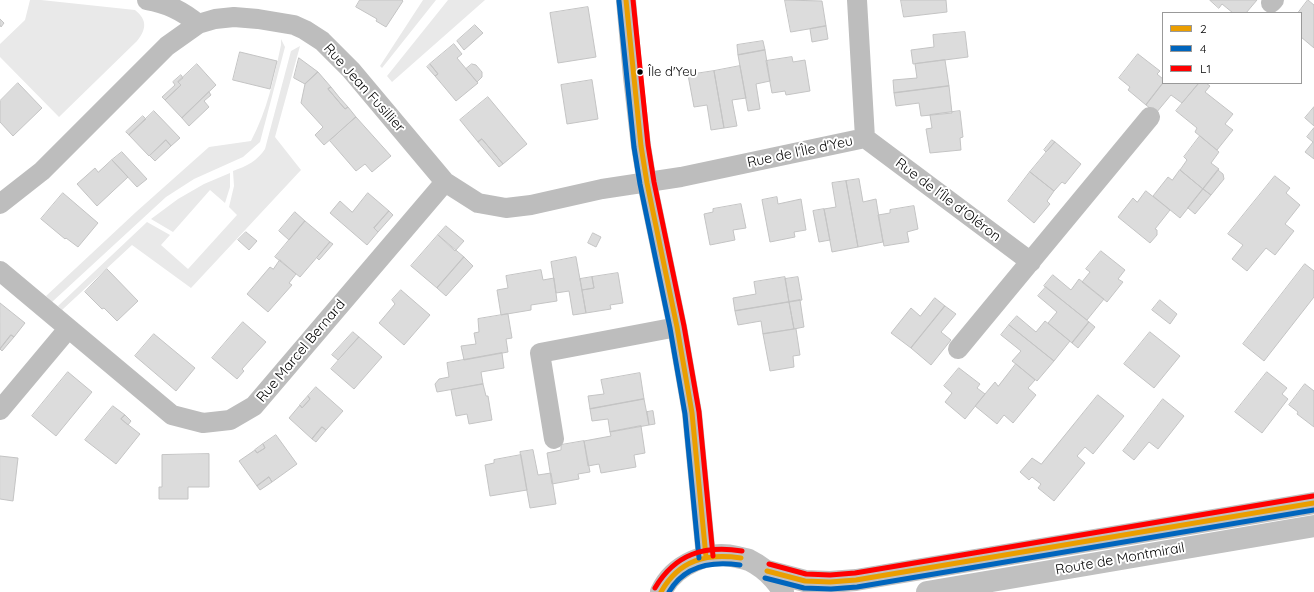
<!DOCTYPE html>
<html>
<head>
<meta charset="utf-8">
<style>
	body { margin:0 }
	#map { position:relative; width:1314px; height:592px; overflow:hidden; background:#fff; font-family:Quicksand,sans-serif }
	canvas { display:block }
	.legend { position:absolute; left:1162px; top:12px; width:140px; height:72px; box-sizing:border-box; background:#fff; border:1px solid #999; margin:0; padding:5px 7px; list-style:none; font-size:12px; color:#000 }
	.legend li { display:flex; align-items:center; gap:8px; height:20px }
	.legend b { width:20px; border:1px solid #999 }
</style>
</head>
<body>
<div id="map">
<canvas width="1314" height="592"></canvas>
<ul class="legend">
<li><b style="height:5px;background:#eb9e00"></b>2</li>
<li><b style="height:5px;background:#0065bd"></b>4</li>
<li><b style="height:5px;background:#f00"></b>L1</li>
</ul>
</div>
<script>
const ctx = document.querySelector('canvas').getContext('2d');
ctx.lineJoin = 'round';
function fillPath(path, color) { ctx.fillStyle = color; ctx.fill(path, 'evenodd'); }
function trace(path, color, width, dash) { ctx.strokeStyle = color; ctx.lineWidth = width; ctx.lineCap = dash ? 'butt' : 'round'; ctx.setLineDash(dash || []); ctx.stroke(path); }
function write(font, color, halo, rows, align = 'center') {
  ctx.font = font + ' Quicksand,sans-serif'; ctx.lineWidth = 4; ctx.setLineDash([]); ctx.textBaseline = 'middle'; ctx.strokeStyle = halo; ctx.fillStyle = color; for (const [text, x, y, turn = 0] of rows) {
    ctx.save(); ctx.translate(x, y); ctx.rotate((+turn || 0) * Math.PI / 180); ctx.textAlign = isNaN(turn) ? turn : align; if (halo) ctx.strokeText(text, 0, 0); ctx.fillText(text, 0, 0); ctx.restore();
  }
}
const green = new Path2D(`
	M 30,0 L 41,0 L 135,10 C 148,20 146,30 137,41 L 59,117 L 0,57 L 0,44 L 25,20 Z
	M 423,0 L 436,0 L 382,68 L 380,66 Z
	M 448,0 L 485,0 L 392,82 L 387,76 Z
	M 281,39 L 285,47 L 260,142 L 243,157 L 194,179 L 166,197 L 52,302 L 46,296 L 136,212 L 209,147 L 251,141 C 267,111 274,78 281,45 Z
	M 300,46 L 275,137 L 301,170 L 191,288 L 132,245 L 62,310 L 58,306 L 147,222 L 170,235 L 161,245 L 188,269 L 237,215 L 229,207 L 234,186 L 233,171 C 247,166 257,161 265,149 L 291,51 Z
	M 230,173 L 230,187 L 225,203 L 210,190 L 173,232 L 151,219 L 178,199 L 204,184 Z`);
const building = new Path2D(`
	M 360,0 L 402,0 L 403,1 L 386,27 L 376,21 L 377,19 L 356,7 Z
	M 785,0 L 822,1 L 826,26 L 791,32 Z
	M 901,0 L 946,0 L 947,12 L 904,17 Z
	M 1210,0 L 1257,0 L 1246,13 L 1233,13 L 1222,4 L 1219,8 Z
	M 1308,0 L 1314,5 L 1314,48 L 1301,37 L 1301,13 L 1298,13 Z
	M 588,7 L 596,57 L 558,63 L 550,13 Z
	M 0,19 L 4,23 L 1,27 L 0,25 Z
	M 475,25 L 483,33 L 464,50 L 457,41 Z
	M 826,26 L 828,39 L 812,42 L 810,29 Z
	M 965,32 L 968,57 L 913,64 L 911,50 L 934,47 L 933,35 Z
	M 763,41 L 765,50 L 738,55 L 737,45 Z
	M 454,44 L 462,54 L 457,58 L 478,83 L 456,101 L 435,76 L 438,74 L 430,64 Z
	M 765,50 L 770,81 L 756,84 L 760,109 L 748,111 L 738,55 Z
	M 240,52 L 277,61 L 270,89 L 233,80 Z
	M 1138,54 L 1160,71 L 1157,74 L 1163,79 L 1163,83 L 1146,105 L 1128,90 L 1130,87 L 1119,78 Z
	M 792,57 L 793,62 L 805,60 L 810,91 L 786,95 L 785,91 L 772,93 L 766,61 Z
	M 299,58 L 318,72 L 305,84 L 294,78 Z
	M 945,60 L 949,86 L 894,93 L 893,80 L 917,78 L 915,64 Z
	M 197,64 L 216,85 L 182,118 L 165,100 L 181,85 L 178,82 Z
	M 430,64 L 438,74 L 435,76 L 427,67 Z
	M 472,64 L 476,65 L 482,72 L 482,77 L 477,82 L 466,69 Z
	M 740,66 L 746,98 L 732,100 L 737,126 L 724,128 L 714,71 Z
	M 714,71 L 724,128 L 711,130 L 707,105 L 694,107 L 688,75 Z
	M 318,72 L 331,87 L 328,89 L 345,109 L 348,107 L 356,117 L 324,145 L 315,135 L 323,127 L 301,103 L 305,84 Z
	M 181,75 L 183,78 L 178,82 L 181,85 L 165,100 L 162,97 L 175,85 L 173,82 Z
	M 592,80 L 598,119 L 567,124 L 561,85 Z
	M 18,83 L 42,108 L 13,136 L 0,122 L 0,101 Z
	M 1163,83 L 1199,83 L 1182,103 L 1171,95 L 1156,113 L 1146,105 Z
	M 1199,83 L 1206,83 L 1210,86 L 1205,92 L 1233,114 L 1225,124 L 1233,130 L 1217,150 L 1195,132 L 1197,128 L 1176,111 Z
	M 949,86 L 952,113 L 921,116 L 919,103 L 896,106 L 894,93 Z
	M 331,87 L 339,97 L 348,107 L 345,109 L 328,89 Z
	M 209,92 L 211,95 L 204,101 L 209,107 L 189,126 L 182,118 Z
	M 488,97 L 527,144 L 503,164 L 482,139 L 478,142 L 460,120 Z
	M 1314,107 L 1314,126 L 1305,118 Z
	M 154,111 L 180,138 L 171,146 L 166,140 L 149,156 L 129,135 Z
	M 960,111 L 963,137 L 960,138 L 961,150 L 930,153 L 926,129 L 932,128 L 930,115 Z
	M 143,116 L 146,119 L 129,135 L 126,132 Z
	M 356,117 L 391,156 L 372,172 L 365,164 L 356,171 L 330,141 Z
	M 1314,128 L 1314,159 L 1305,152 L 1313,142 L 1307,137 Z
	M 1200,136 L 1219,152 L 1211,163 L 1219,169 L 1203,189 L 1180,170 L 1187,160 L 1184,157 Z
	M 482,139 L 503,164 L 499,167 L 478,142 Z
	M 166,140 L 171,146 L 155,161 L 150,156 Z
	M 1052,140 L 1055,142 L 1046,152 L 1044,150 Z
	M 1055,142 L 1081,164 L 1065,184 L 1062,182 L 1054,191 L 1030,172 Z
	M 122,152 L 147,179 L 137,187 L 112,160 Z
	M 112,160 L 128,177 L 97,206 L 77,184 L 95,168 L 98,172 Z
	M 1180,170 L 1203,189 L 1180,218 L 1153,196 L 1168,177 L 1172,180 Z
	M 1218,170 L 1223,174 L 1224,179 L 1211,195 L 1203,189 Z
	M 1030,172 L 1054,191 L 1047,201 L 1050,204 L 1034,223 L 1008,201 Z
	M 1275,176 L 1290,188 L 1286,193 L 1300,205 L 1285,224 L 1294,231 L 1275,255 L 1266,248 L 1247,271 L 1232,259 L 1243,245 L 1228,234 Z
	M 859,179 L 863,202 L 876,199 L 883,242 L 858,247 L 846,181 Z
	M 846,181 L 858,247 L 832,252 L 824,209 L 836,207 L 832,183 Z
	M 1203,189 L 1211,195 L 1195,214 L 1188,208 Z
	M 1146,191 L 1170,210 L 1155,229 L 1157,230 L 1157,235 L 1150,243 L 1118,217 L 1133,198 L 1137,202 Z
	M 63,193 L 98,223 L 78,247 L 66,238 L 65,239 L 41,219 Z
	M 368,193 L 389,211 L 374,228 L 378,232 L 367,245 L 330,213 L 340,201 L 352,212 Z
	M 777,197 L 778,204 L 801,199 L 806,230 L 794,232 L 795,237 L 770,242 L 762,200 Z
	M 741,204 L 746,228 L 733,230 L 735,240 L 710,245 L 704,214 L 713,212 L 713,209 Z
	M 914,206 L 918,229 L 907,232 L 909,242 L 884,246 L 878,215 L 890,213 L 890,210 Z
	M 824,209 L 830,240 L 819,242 L 813,211 Z
	M 389,211 L 393,215 L 378,232 L 374,228 Z
	M 295,212 L 305,221 L 289,240 L 279,231 Z
	M 305,221 L 330,242 L 300,277 L 275,257 Z
	M 446,226 L 464,241 L 455,251 L 438,235 Z
	M 246,232 L 257,241 L 249,250 L 238,240 Z
	M 593,233 L 601,237 L 596,247 L 588,243 Z
	M 438,235 L 464,257 L 437,288 L 411,266 Z
	M 330,242 L 333,244 L 319,260 L 317,258 Z
	M 1101,251 L 1125,270 L 1118,279 L 1123,282 L 1107,302 L 1082,282 L 1090,272 L 1086,269 Z
	M 464,257 L 473,266 L 446,296 L 437,288 Z
	M 576,257 L 586,313 L 573,315 L 569,291 L 556,293 L 551,262 Z
	M 280,260 L 296,274 L 289,283 L 292,285 L 268,312 L 247,294 L 270,267 L 273,269 Z
	M 1305,264 L 1314,271 L 1314,297 L 1264,361 L 1243,344 Z
	M 107,269 L 138,301 L 117,321 L 104,308 L 102,309 L 85,292 Z
	M 541,270 L 543,280 L 554,278 L 557,301 L 531,305 L 531,310 L 501,315 L 497,290 L 508,288 L 506,276 Z
	M 618,273 L 623,303 L 610,305 L 611,309 L 586,313 L 582,290 L 594,288 L 592,277 Z
	M 1053,275 L 1071,290 L 1079,279 L 1104,299 L 1087,320 L 1044,286 Z
	M 592,277 L 594,288 L 582,290 L 580,279 Z
	M 785,277 L 789,302 L 735,311 L 733,298 L 756,294 L 754,282 Z
	M 798,277 L 802,300 L 789,302 L 785,279 Z
	M 1046,287 L 1089,322 L 1072,343 L 1048,323 L 1057,312 L 1038,296 Z
	M 401,290 L 430,315 L 404,345 L 379,323 L 395,304 L 392,300 Z
	M 935,298 L 945,306 L 911,348 L 891,333 L 911,308 L 920,316 Z
	M 800,300 L 804,327 L 794,329 L 789,302 Z
	M 1160,300 L 1177,314 L 1170,324 L 1152,310 Z
	M 789,302 L 794,329 L 763,334 L 761,321 L 738,325 L 735,311 Z
	M 0,303 L 25,323 L 14,337 L 11,335 L 0,349 Z
	M 945,306 L 956,314 L 941,332 L 951,340 L 931,365 L 911,348 Z
	M 508,314 L 512,338 L 506,339 L 508,352 L 464,360 L 461,346 L 476,344 L 474,333 L 479,332 L 478,319 Z
	M 1017,316 L 1036,332 L 1045,321 L 1070,341 L 1054,361 L 1009,325 Z
	M 243,322 L 266,342 L 242,369 L 244,371 L 237,379 L 212,358 Z
	M 1089,322 L 1095,327 L 1078,348 L 1072,343 Z
	M 1009,325 L 1054,361 L 1037,381 L 1012,361 L 1021,351 L 1001,335 Z
	M 796,329 L 800,355 L 793,356 L 794,367 L 770,371 L 763,334 Z
	M 353,332 L 359,337 L 338,360 L 332,355 Z
	M 1150,332 L 1180,356 L 1154,388 L 1124,364 Z
	M 154,334 L 195,368 L 176,391 L 135,356 Z
	M 11,335 L 14,337 L 2,351 L 0,349 Z
	M 359,337 L 382,357 L 354,389 L 331,369 Z
	M 502,353 L 504,368 L 481,372 L 483,384 L 437,392 L 435,384 L 439,379 L 449,377 L 447,363 Z
	M 1016,364 L 1035,380 L 1028,388 L 1036,395 L 1013,423 L 1004,415 L 997,424 L 975,406 L 995,382 L 998,386 Z
	M 959,368 L 980,384 L 977,388 L 985,394 L 965,419 L 945,402 L 952,393 L 944,386 Z
	M 68,372 L 92,392 L 56,436 L 32,416 Z
	M 1267,372 L 1287,388 L 1282,394 L 1288,399 L 1262,433 L 1235,412 Z
	M 640,373 L 644,399 L 590,409 L 588,396 L 604,394 L 601,380 Z
	M 483,384 L 486,396 L 488,396 L 492,420 L 469,424 L 467,414 L 456,416 L 451,390 Z
	M 1305,384 L 1314,391 L 1314,427 L 1297,414 L 1298,412 L 1289,405 Z
	M 316,387 L 343,411 L 326,430 L 322,427 L 312,439 L 289,418 L 300,405 L 302,408 L 310,399 L 308,396 Z
	M 1098,395 L 1124,416 L 1093,454 L 1085,447 L 1077,456 L 1085,463 L 1054,501 L 1038,488 L 1041,484 L 1032,477 L 1029,480 L 1020,472 L 1032,458 L 1041,464 Z
	M 308,396 L 310,399 L 302,408 L 300,405 Z
	M 644,399 L 649,425 L 610,432 L 608,419 L 592,421 L 590,409 Z
	M 1163,399 L 1184,416 L 1158,449 L 1149,442 L 1134,460 L 1123,451 Z
	M 113,406 L 125,415 L 121,419 L 140,434 L 116,464 L 85,440 Z
	M 653,411 L 655,424 L 649,425 L 647,412 Z
	M 125,415 L 131,421 L 128,425 L 121,419 Z
	M 641,426 L 645,453 L 634,455 L 636,467 L 601,473 L 599,464 L 588,466 L 584,441 L 611,436 L 610,432 Z
	M 322,427 L 326,430 L 316,442 L 312,439 Z
	M 276,435 L 297,464 L 272,482 L 269,477 L 257,486 L 239,461 L 255,450 L 257,453 L 265,448 L 263,444 Z
	M 584,441 L 590,472 L 578,474 L 579,479 L 552,484 L 547,453 L 561,450 L 561,445 Z
	M 263,444 L 265,448 L 257,453 L 255,450 Z
	M 533,450 L 538,475 L 551,473 L 556,504 L 530,508 L 520,452 Z
	M 209,454 L 209,487 L 188,487 L 188,499 L 159,499 L 159,487 L 162,487 L 162,455 Z
	M 521,455 L 527,490 L 490,496 L 485,465 L 494,463 L 494,460 Z
	M 0,456 L 18,458 L 13,501 L 0,499 Z
	M 269,477 L 272,482 L 260,490 L 257,486 Z`);
const street = new Path2D(`
	M 147,0 C 166,3 183,11 198,24
	M 626,0 L 633,77 L 641,146 L 647,183 L 677,327 L 692,413 L 706,557
	M 1271,3 L 1274,0
	M 865,138 L 1031,262
	M 0,204 L 42,171 L 167,46 L 198,24 L 215,19 L 234,17 L 258,19 L 294,25 L 305,30 L 322,41 L 351,70 L 445,182 L 478,203 L 506,208 L 531,205 L 602,189 L 681,177 L 865,138 L 857,0
	M 0,271 L 172,415 L 203,423 L 230,420 L 254,406 L 445,182
	M 958,349 L 1150,117
	M 0,410 L 68,329
	M 554,439 L 540,353 L 677,327`);
const secondary = new Path2D(`
	M 767,571 L 805,581 L 830,582 L 856,580 L 1314,503
	M 661,592 C 674,564 708,550 737,557 C 741,558 746,559 749,560 C 759,565 767,571 774,579 C 777,583 781,587 783,592
	M 927,592 L 1314,526`);
const bus1 = new Path2D(`
	M 626,0 L 641,146 L 647,183 L 677,327 L 692,413 L 706,557
	M 767,571 L 805,581 L 830,582 L 856,580 L 1314,503
	M 661,592 C 679,560 706,553 741,558`);
const bus2 = new Path2D(`
	M 619,1 L 634,147 L 640,184 L 670,328 L 685,414 L 699,558
	M 765,578 L 804,588 L 831,589 L 857,587 L 1314,510
	M 669,592 C 684,566 712,561 740,565`);
const bus3 = new Path2D(`
	M 633,0 L 648,145 L 654,182 L 684,326 L 699,412 L 713,556
	M 769,564 L 806,574 L 830,575 L 855,573 L 1313,496
	M 655,588 C 675,554 704,545 742,551`);
const markers = [
	[640,72,3.5,"#000"]
];
const busNames = [
	["Île d'Yeu",648,72]
];
const streetNames = [
	["Rue Jean Fusillier",364,88,48],
	["Rue de l'Île d'Yeu",800,152,-12],
	["Rue de l'Île d'Oléron",948,200,37],
	["Rue Marcel Bernard",301,351,-50],
	["Route de Montmirail",1120,559,-10]
];
fillPath(green, '#e9e9e9');
fillPath(building, '#dcdcdc');
trace(building, '#c4c4c4', 1);
trace(street, '#bdbdbd', 20);
trace(secondary, '#c0c0c0', 22);
trace(bus1, '#eb9e00', 5);
trace(bus2, '#0065bd', 5);
trace(bus3, '#f00', 5);
for (const [x, y, r, color] of markers) { const dot = new Path2D(); dot.arc(x, y, r, 0, 2 * Math.PI); ctx.fillStyle = color; ctx.fill(dot); trace(dot, '#fff', 1.5); }
write('13px', '#000', '#fff', busNames, 'left');
write('14px', '#000', '#fff', streetNames);
</script>
</body>
</html>
